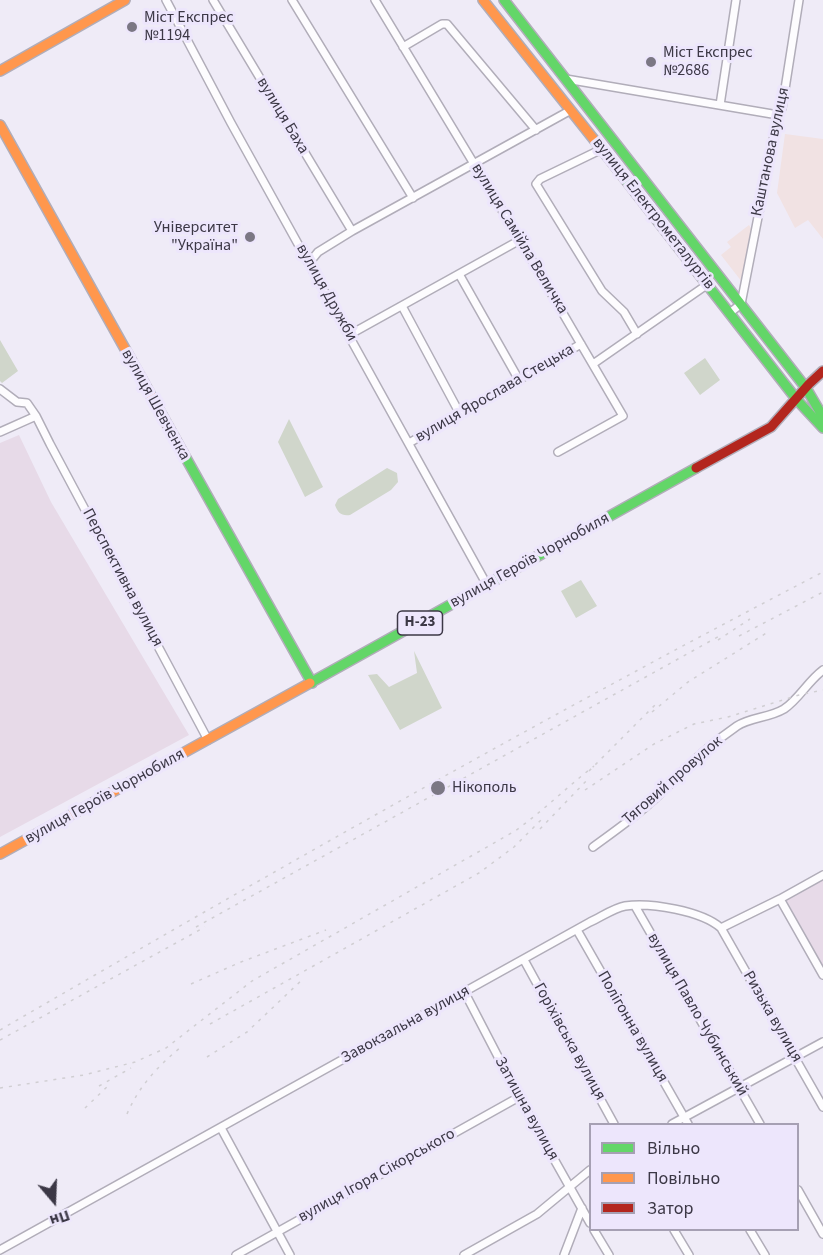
<!DOCTYPE html>
<html>
<head>
<meta charset="utf-8">
<style>
	body { margin:0 }
	#map { position:relative; width:823px; height:1255px; overflow:hidden; background:#efebf7; font-family:"Source Sans 3",sans-serif }
	canvas { display:block }
	.legend { position:absolute; left:589px; top:1123px; width:210px; height:108px; box-sizing:border-box; background:#ede6fc; border:2px solid #a6a0b3; margin:0; padding:8px 10px; list-style:none; font-size:18px; color:#3c3846 }
	.legend li { display:flex; align-items:center; gap:12px; height:30px }
	.legend b { width:30px; border:2px solid #a6a0b3 }
	.north { position:absolute; left:24px; top:1171px; width:60px; height:60px; -webkit-text-stroke:4px #ede6fc; paint-order:stroke; rotate:161deg; font-size:16px; font-weight:700; line-height:24px; text-align:center; color:#3c3846 }
	.north::after { content:''; display:block; margin:auto; width:21px; height:27px; background:#3c3846; clip-path:polygon(50% 0,100% 100%,50% 72%,0 100%) }
</style>
</head>
<body>
<div id="map">
<canvas width="823" height="1255"></canvas>
<ul class="legend">
<li><b style="height:8px;background:#63d668"></b>Вільно</li>
<li><b style="height:8px;background:#ff974d"></b>Повільно</li>
<li><b style="height:8px;background:#b3261e"></b>Затор</li>
</ul>
<div class="north">Пн</div>
</div>
<script>
const ctx = document.querySelector('canvas').getContext('2d');
ctx.lineJoin = 'round';
function fillPath(path, color) { ctx.fillStyle = color; ctx.fill(path, 'evenodd'); }
function trace(path, color, width, dash) { ctx.strokeStyle = color; ctx.lineWidth = width; ctx.lineCap = dash ? 'butt' : 'round'; ctx.setLineDash(dash || []); ctx.stroke(path); }
function write(font, color, halo, rows, align = 'center') {
  ctx.font = font + ' "Source Sans 3",sans-serif'; ctx.lineWidth = 6; ctx.setLineDash([]); ctx.textBaseline = 'middle'; ctx.strokeStyle = halo; ctx.fillStyle = color; for (const [text, x, y, turn = 0] of rows) {
    ctx.save(); ctx.translate(x, y); ctx.rotate((+turn || 0) * Math.PI / 180); ctx.textAlign = isNaN(turn) ? turn : align; if (halo) ctx.strokeText(text, 0, 0); ctx.fillText(text, 0, 0); ctx.restore();
  }
}
const commercial = new Path2D(`
	M 785,134 L 823,139 L 823,239 L 808,220 L 795,228 L 777,193 Z
	M 749,225 L 752,230 L 742,282 L 721,255 L 731,247 L 727,242 Z`);
const industrial = new Path2D(`
	M 19,435 L 51,502 L 189,735 L 0,837 L 0,443 Z
	M 823,879 L 823,966 L 786,900 Z`);
const green = new Path2D(`
	M 0,340 L 18,371 L 2,383 L 0,381 Z
	M 705,358 L 720,380 L 700,395 L 684,373 Z
	M 289,419 L 323,487 L 305,497 L 278,442 Z
	M 387,468 L 397,473 L 398,482 L 391,490 L 350,515 C 341,516 338,513 335,505 L 338,499 Z
	M 581,580 L 597,606 L 576,618 L 561,591 Z
	M 414,651 L 442,708 L 400,730 L 368,675 L 377,674 L 389,687 L 417,673 Z`);
const street = new Path2D(`
	M 166,0 L 231,123 L 487,585
	M 213,0 L 352,231
	M 292,0 L 413,198
	M 375,0 L 520,240 L 623,416 L 558,452
	M 403,47 L 442,24 L 447,24 L 536,130
	M 566,79 L 778,115
	M 720,105 L 736,0
	M 602,149 L 540,179 L 536,184 L 602,291 L 624,312 L 637,334
	M 309,263 L 318,252 L 352,231 L 571,110
	M 459,274 L 519,380
	M 402,306 L 460,414
	M 731,312 L 741,304 L 778,115 L 782,108 L 799,0
	M 349,335 L 520,240
	M 593,364 L 708,284
	M 0,389 L 17,402 L 27,403 L 36,416 L 50,444 L 208,740
	M 0,432 L 36,416
	M 409,443 L 581,344
	M 593,847 C 619,828 646,809 668,786 C 688,765 712,743 737,726 C 751,717 769,718 784,709 C 799,699 808,681 823,670
	M 780,899 L 823,975
	M 635,906 L 760,1124
	M 721,928 L 823,1107
	M 577,930 L 688,1124
	M 524,960 L 614,1124
	M 465,993 L 519,1097 L 590,1223
	M 672,1124 L 823,1042
	M 221,1128 L 290,1255
	M 798,1190 L 823,1234
	M 594,1230 L 609,1255
	M 674,1230 L 689,1255
	M 750,1230 L 765,1255
	M 0,1250 L 590,922 C 601,917 614,908 625,906 C 650,902 702,911 721,928 L 780,899 L 823,875
	M 236,1255 L 519,1097
	M 464,1255 L 537,1214 L 590,1170
	M 564,1255 L 582,1208`);
const fast = new Path2D(`
	M 504,0 L 806,388 L 823,417
	M 611,161 L 797,400 L 823,428
	M 177,442 L 312,683
	M 310,683 L 696,468`);
const slow = new Path2D(`
	M 483,0 L 611,161
	M 0,71 L 125,0
	M 0,125 L 177,442
	M 0,854 L 310,683`);
const jam = new Path2D(`
	M 696,468 L 771,427 L 809,384 L 823,371`);
const rail = new Path2D(`
	M 739,636 L 823,592
	M 718,640 L 750,619
	M 652,712 L 688,682 L 768,632
	M 589,771 L 657,703
	M 585,790 L 654,744 L 694,724 L 728,717 L 799,695 L 823,690
	M 540,829 L 590,777
	M 196,927 L 723,634
	M 191,984 L 241,962 L 326,930
	M 210,1024 L 479,873 L 514,847 L 543,818
	M 0,1030 C 272,872 544,717 823,572
	M 0,1040 L 205,927
	M 207,1057 L 247,1032 L 304,978
	M 99,1086 L 131,1068
	M 0,1088 L 84,1075 L 135,1062 L 166,1048 L 252,981 L 515,831 C 543,811 567,787 594,766
	M 85,1108 L 111,1083
	M 127,1114 C 139,1086 158,1066 181,1047`);
const markers = [
	[132,27,6,"#7b7784"],
	[651,62,6,"#7b7784"],
	[250,237,6,"#7b7784"],
	[438,788,8,"#7b7784"]
];
const shields = [
	[420,623,45]
];
const shieldNames = [
	["Н-23",420,623]
];
const poiNames = [
	["Міст Експрес",144,18],
	["№1194",144,36],
	["Міст Експрес",663,53],
	["№2686",663,71],
	["Університет",238,228,"right"],
	["\"Україна\"",238,246,"right"],
	["Нікополь",452,788]
];
const streetNames = [
	["вулиця Баха",282,116,59],
	["Каштанова вулиця",771,152,-78],
	["вулиця Електрометалургів",653,214,52],
	["вулиця Самійла Величка",519,239,59],
	["вулиця Дружби",326,293,61],
	["вулиця Ярослава Стецька",495,394,-30],
	["вулиця Шевченка",155,405,61],
	["вулиця Героїв Чорнобиля",530,561,-29],
	["Перспективна вулиця",122,578,62],
	["Тяговий провулок",673,781,-41],
	["вулиця Героїв Чорнобиля",105,797,-29],
	["вулиця Павло Чубинський",697,1015,60],
	["Ризька вулиця",772,1017,60],
	["Завокзальна вулиця",406,1025,-29],
	["Полігонна вулиця",632,1027,60],
	["Горіхівська вулиця",569,1042,61],
	["Затишна вулиця",526,1109,61],
	["вулиця Ігоря Сікорського",377,1176,-29]
];
fillPath(commercial, '#f1e2e3');
fillPath(industrial, '#e7dae8');
fillPath(green, '#d0d6cb');
trace(street, '#b1adb9', 10);
trace(fast, '#b1adb9', 12);
trace(slow, '#b1adb9', 12);
trace(jam, '#b1adb9', 12);
trace(street, '#fdfcfe', 7);
trace(fast, '#63d668', 9);
trace(slow, '#ff974d', 9);
trace(jam, '#b3261e', 9);
trace(rail, '#d0ced2', 1.5, [3, 6]);
for (const [x, y, r, color] of markers) { const dot = new Path2D(); dot.arc(x, y, r, 0, 2 * Math.PI); ctx.fillStyle = color; ctx.fill(dot); trace(dot, '#ede6fc', 2); }
for (const [x, y, w] of shields) { const box = new Path2D(); box.roundRect(x - w / 2, y - 12, w, 24, 4.5); ctx.fillStyle = '#ede6fc'; ctx.fill(box); trace(box, '#3c3846', 1.5); }
write('bold 15px', '#3c3846', null, shieldNames);
write('16px', '#3c3846', '#ede6fc', poiNames, 'left');
write('16px', '#3c3846', '#ede6fc', streetNames);
</script>
</body>
</html>
